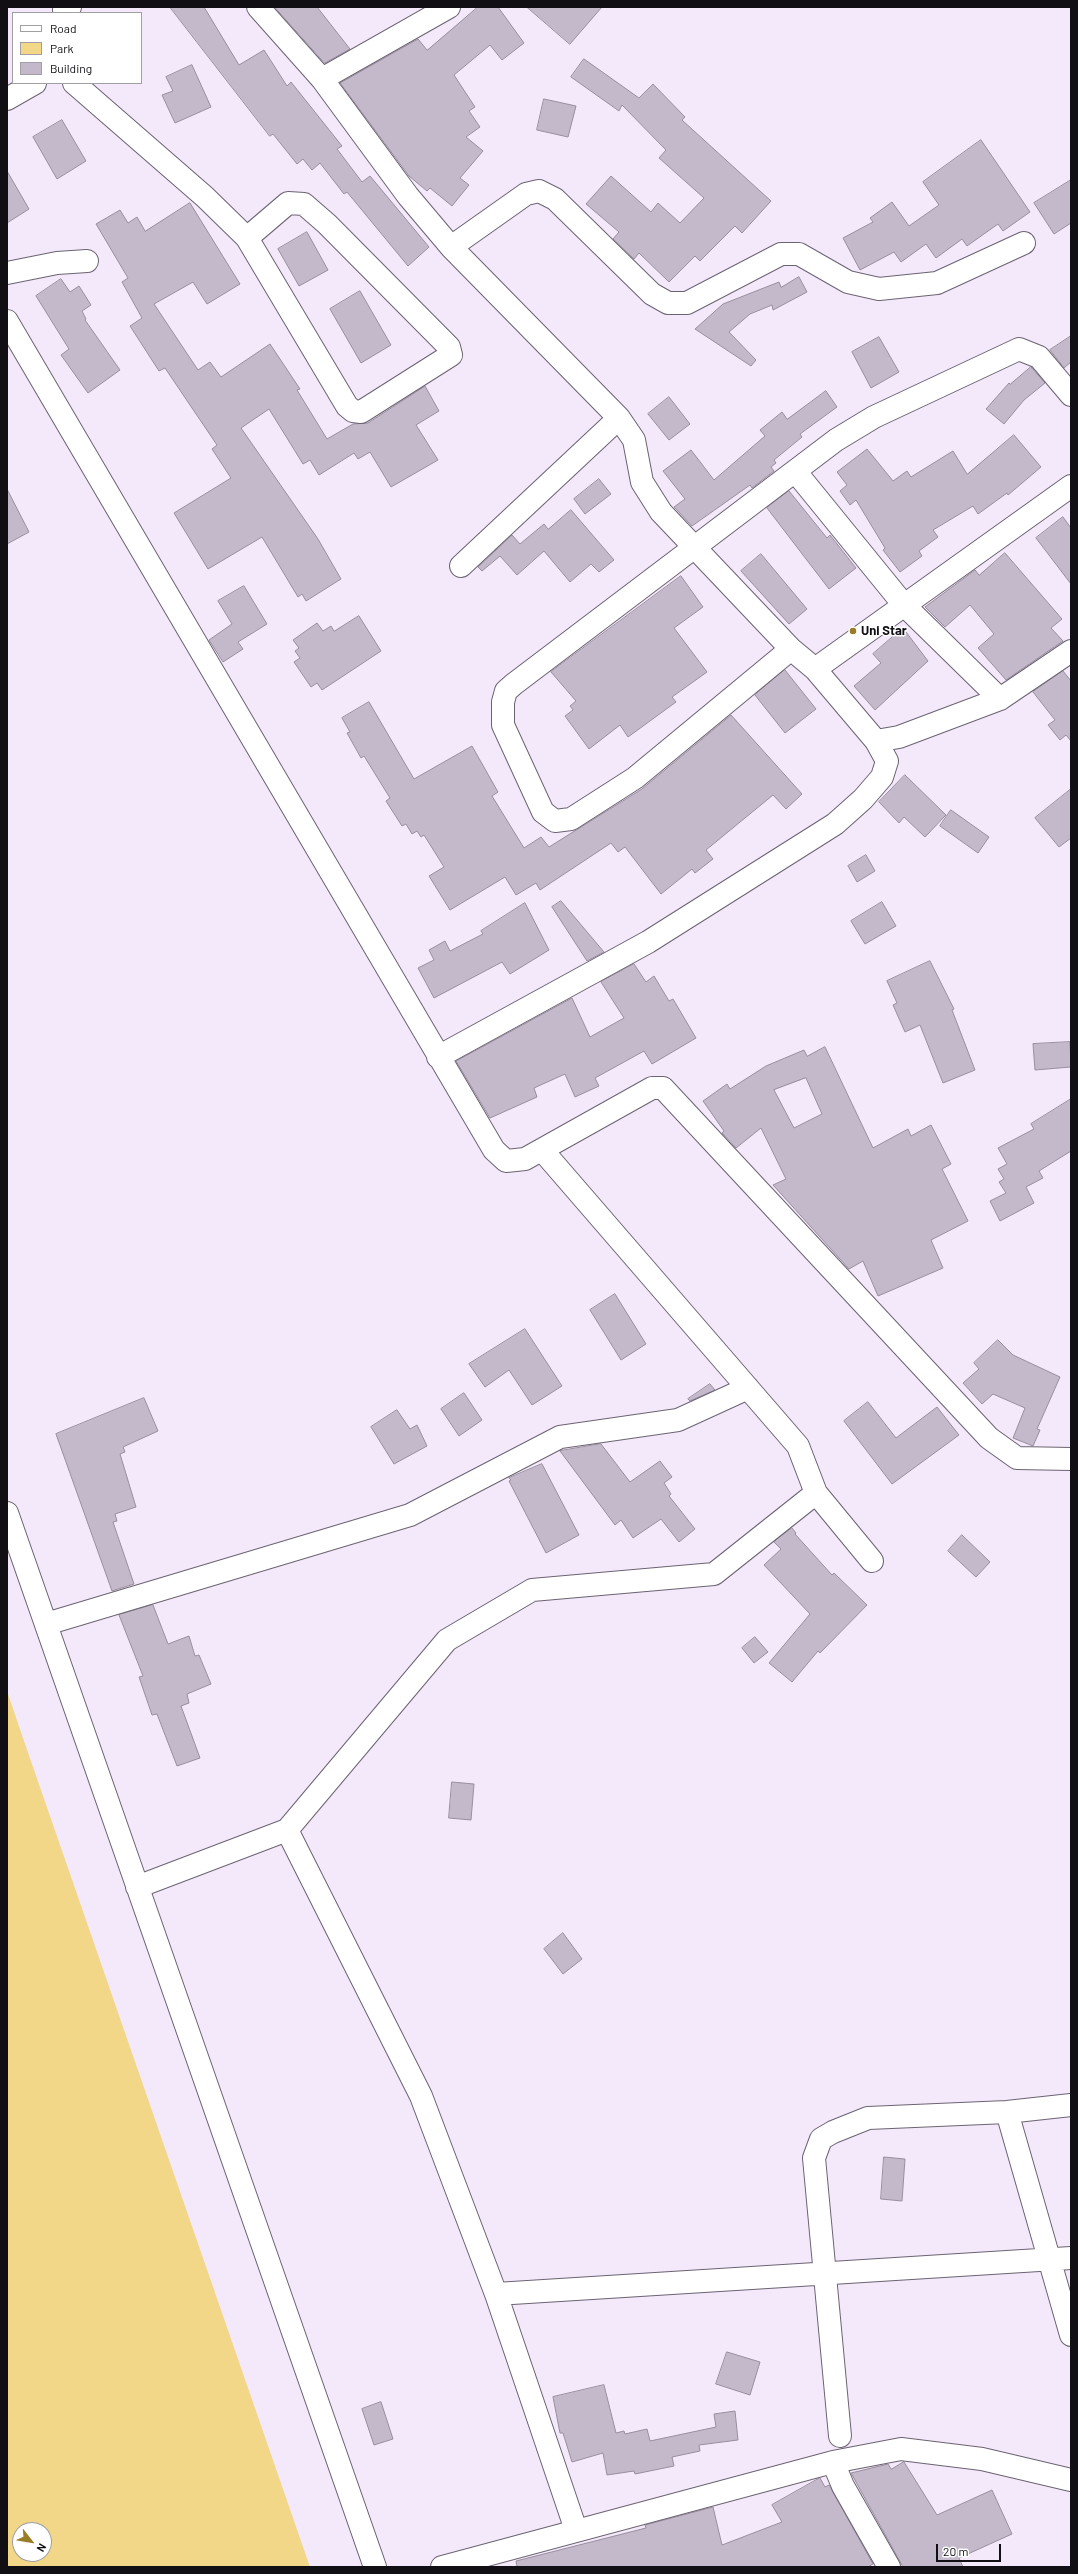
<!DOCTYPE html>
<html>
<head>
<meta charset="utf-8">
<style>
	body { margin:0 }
	#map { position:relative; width:1078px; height:2574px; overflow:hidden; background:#f3e9fa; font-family:Barlow,sans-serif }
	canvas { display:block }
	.frame { position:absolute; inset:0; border:8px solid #110e14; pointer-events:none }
	.legend { position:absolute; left:12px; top:12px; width:130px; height:72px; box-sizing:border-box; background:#fff; border:1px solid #a09fa1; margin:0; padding:5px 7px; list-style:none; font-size:12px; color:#110e14 }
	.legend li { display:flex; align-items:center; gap:8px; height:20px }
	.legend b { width:20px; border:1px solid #a09fa1 }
	.north { position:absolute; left:12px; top:2522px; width:40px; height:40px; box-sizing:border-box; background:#fff; border:1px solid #a09fa1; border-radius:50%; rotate:121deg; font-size:11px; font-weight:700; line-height:16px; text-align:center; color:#110e14 }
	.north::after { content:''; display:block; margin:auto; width:14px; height:18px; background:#987d26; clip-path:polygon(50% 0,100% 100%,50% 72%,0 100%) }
	.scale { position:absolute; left:936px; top:2544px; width:65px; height:18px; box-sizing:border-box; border:2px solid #110e14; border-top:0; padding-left:5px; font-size:12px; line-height:14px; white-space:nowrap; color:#110e14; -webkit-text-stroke:3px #fff; paint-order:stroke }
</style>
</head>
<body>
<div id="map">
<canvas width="1078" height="2574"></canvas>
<div class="frame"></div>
<ul class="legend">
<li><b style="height:5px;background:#fff"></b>Road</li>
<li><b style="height:11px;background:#f3d788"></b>Park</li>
<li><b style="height:11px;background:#c4b9ca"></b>Building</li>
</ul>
<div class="north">N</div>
<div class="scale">20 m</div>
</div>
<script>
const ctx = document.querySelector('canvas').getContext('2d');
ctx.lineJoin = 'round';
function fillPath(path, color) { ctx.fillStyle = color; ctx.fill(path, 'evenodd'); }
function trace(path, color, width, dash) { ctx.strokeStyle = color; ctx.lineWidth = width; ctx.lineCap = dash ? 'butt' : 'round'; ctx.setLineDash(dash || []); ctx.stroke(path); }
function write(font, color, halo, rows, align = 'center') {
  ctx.font = font + ' Barlow,sans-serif'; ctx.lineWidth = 3; ctx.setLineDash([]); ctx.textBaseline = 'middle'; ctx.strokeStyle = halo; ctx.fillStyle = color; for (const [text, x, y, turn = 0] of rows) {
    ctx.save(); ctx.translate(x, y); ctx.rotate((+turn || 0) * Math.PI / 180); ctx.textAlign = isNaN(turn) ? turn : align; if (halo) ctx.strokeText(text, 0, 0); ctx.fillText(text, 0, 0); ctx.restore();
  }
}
const green = new Path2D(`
	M 7,1691 L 24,1741 L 310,2567 L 7,2567 ZM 20,2530 L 44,2530 L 44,2554 L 20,2554 Z`);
const building = new Path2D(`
	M 170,7 L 204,7 L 239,65 L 264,50 L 287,86 L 291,82 L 342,146 L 337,149 L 362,182 L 370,176 L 429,247 L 408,266 L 347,192 L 344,194 L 320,163 L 312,170 L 303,159 L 297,164 L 273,134 L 270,136 Z
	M 275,7 L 317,7 L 350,49 L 325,63 Z
	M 478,7 L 498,7 L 524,43 L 502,60 L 490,45 L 454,75 L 475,107 L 469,111 L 480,127 L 466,137 L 483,151 L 460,178 L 469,185 L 452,206 L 430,188 L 427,191 L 409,176 L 340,83 L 418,39 L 427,50 Z
	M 527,7 L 602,7 L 570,44 Z
	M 584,59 L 639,98 L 653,84 L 685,117 L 682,120 L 771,201 L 742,233 L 735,226 L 700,261 L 695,256 L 669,282 L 639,253 L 634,259 L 613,239 L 619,232 L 586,204 L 611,176 L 651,212 L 658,203 L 680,223 L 704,198 L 659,158 L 666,150 L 622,105 L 619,111 L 571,77 Z
	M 192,65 L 211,107 L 175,123 L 162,95 L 173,91 L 166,77 Z
	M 544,99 L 576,106 L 568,137 L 537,130 Z
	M 62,120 L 86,161 L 57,179 L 33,137 Z
	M 981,140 L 1030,212 L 1003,231 L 998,224 L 967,246 L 962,239 L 936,258 L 926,244 L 901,262 L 894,252 L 860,270 L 843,238 L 873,222 L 870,218 L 892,202 L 909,226 L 939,205 L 923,182 Z
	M 7,171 L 29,209 L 7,223 Z
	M 1071,180 L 1071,223 L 1054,234 L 1034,203 Z
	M 190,203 L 240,284 L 207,304 L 193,282 L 154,304 L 198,370 L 210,362 L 221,377 L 270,344 L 300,389 L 297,390 L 327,439 L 353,424 L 368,423 L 425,386 L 439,411 L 416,425 L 438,460 L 391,487 L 370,452 L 358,459 L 354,453 L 319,475 L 310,460 L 303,464 L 269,409 L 241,428 L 318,539 L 341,579 L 306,601 L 302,594 L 298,597 L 262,537 L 208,569 L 174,513 L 231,478 L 212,449 L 217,445 L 165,368 L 159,371 L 130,326 L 142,318 L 122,282 L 128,278 L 96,224 L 120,210 L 128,223 L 137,217 L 145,231 Z
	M 307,232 L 328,270 L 299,286 L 278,249 Z
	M 799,277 L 807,292 L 773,310 L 772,305 L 750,314 L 729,332 L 756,360 L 751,366 L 695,329 L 723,304 L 779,282 L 781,287 Z
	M 61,279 L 70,292 L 79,286 L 91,305 L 82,311 L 86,319 L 85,320 L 120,370 L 88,393 L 61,355 L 69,349 L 36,296 Z
	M 360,291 L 391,345 L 361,363 L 330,309 Z
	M 1071,336 L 1071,362 L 1064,368 L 1050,350 Z
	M 879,337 L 899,372 L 871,388 L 852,352 Z
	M 1031,367 L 1045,383 L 1024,400 L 1004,424 L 986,409 L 1009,383 L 1010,384 Z
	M 826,391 L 837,407 L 800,434 L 802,437 L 774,460 L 776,463 L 771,467 L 774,471 L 752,488 L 750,485 L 692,526 L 675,508 L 674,507 L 685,499 L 663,471 L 691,450 L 714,480 L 765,436 L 760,430 L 782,412 L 787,419 Z
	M 669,397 L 690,424 L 669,440 L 648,414 Z
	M 1014,435 L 1041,467 L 1008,495 L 1007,493 L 978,514 L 973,506 L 933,530 L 938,537 L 919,551 L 922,556 L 900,572 L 883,550 L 885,548 L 856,500 L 850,505 L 840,491 L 847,485 L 837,472 L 867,449 L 893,481 L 907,471 L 911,477 L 953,451 L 967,474 Z
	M 599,479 L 611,494 L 585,514 L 574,499 Z
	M 7,489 L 29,532 L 7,544 Z
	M 789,491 L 827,538 L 830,535 L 856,568 L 829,589 L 767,508 Z
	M 571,510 L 614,560 L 599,572 L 591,564 L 570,582 L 544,551 L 517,575 L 500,556 L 482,571 L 478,567 L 512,535 L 520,544 L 544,524 L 548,529 Z
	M 1063,517 L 1071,528 L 1071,584 L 1036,538 Z
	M 1005,553 L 1062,619 L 1051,628 L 1063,641 L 1006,680 L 978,648 L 994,634 L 970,605 L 945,627 L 925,607 L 975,570 L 979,575 Z
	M 761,554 L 807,609 L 789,624 L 741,571 Z
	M 681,576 L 703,607 L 674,628 L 707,672 L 672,697 L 676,702 L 628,737 L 620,725 L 589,749 L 565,716 L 573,710 L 570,706 L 576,701 L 551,672 Z
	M 244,586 L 267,624 L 238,642 L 243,649 L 223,662 L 209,640 L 232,624 L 218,601 Z
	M 359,616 L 381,651 L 322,690 L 317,683 L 311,687 L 294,662 L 300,658 L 295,651 L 299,648 L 293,640 L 317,623 L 323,631 L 331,626 L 334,631 Z
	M 903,628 L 928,661 L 875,710 L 854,686 L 881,663 L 873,654 Z
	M 785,670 L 816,709 L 785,733 L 755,695 Z
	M 1063,671 L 1071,681 L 1071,741 L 1066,735 L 1060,740 L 1048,725 L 1055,720 L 1033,692 Z
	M 369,702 L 414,779 L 472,746 L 498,792 L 492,796 L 524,848 L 541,837 L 549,847 L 642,789 L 731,715 L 802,794 L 786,809 L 773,795 L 706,850 L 713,859 L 695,873 L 692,869 L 661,894 L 625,847 L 618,852 L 611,843 L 540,890 L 536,883 L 516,895 L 505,877 L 450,910 L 429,876 L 444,867 L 424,835 L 421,837 L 417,831 L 412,834 L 406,824 L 402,826 L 386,801 L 390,798 L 364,756 L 361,758 L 347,733 L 350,732 L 342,718 Z
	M 905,775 L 946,815 L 925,837 L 904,817 L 899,823 L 879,802 Z
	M 1071,789 L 1071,838 L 1059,847 L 1035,818 Z
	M 951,810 L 989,837 L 978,853 L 940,826 Z
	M 866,855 L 875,871 L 857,882 L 848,866 Z
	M 561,901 L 604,952 L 587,961 L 552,907 Z
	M 882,902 L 896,926 L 865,944 L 851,921 Z
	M 525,903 L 549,950 L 510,974 L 502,962 L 434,998 L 418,968 L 434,960 L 429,950 L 445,941 L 450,951 L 483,934 L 481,931 Z
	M 930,961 L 954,1009 L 952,1010 L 975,1070 L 943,1083 L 920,1025 L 905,1032 L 893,1005 L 897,1003 L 887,981 Z
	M 634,964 L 646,982 L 654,976 L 669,1001 L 673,999 L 696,1038 L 652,1064 L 644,1051 L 595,1078 L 599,1086 L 575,1097 L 565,1074 L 534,1088 L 537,1097 L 490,1118 L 456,1061 L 572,998 L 590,1037 L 624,1018 L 601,982 Z
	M 1070,1042 L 1071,1067 L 1035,1070 L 1033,1044 Z
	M 825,1047 L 873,1148 L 908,1129 L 911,1136 L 931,1125 L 951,1164 L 942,1169 L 968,1221 L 931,1240 L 943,1268 L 878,1296 L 863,1261 L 849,1269 L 773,1185 L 786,1179 L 761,1128 L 736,1148 L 722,1133 L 724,1131 L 703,1101 L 727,1084 L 730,1089 L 766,1066 L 804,1050 L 807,1056 ZM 806,1078 L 822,1114 L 794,1128 L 774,1090 Z
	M 1071,1099 L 1071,1151 L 1039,1171 L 1043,1178 L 1026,1187 L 1034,1203 L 1000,1221 L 990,1201 L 1006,1193 L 999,1182 L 1004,1179 L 998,1169 L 1007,1164 L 998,1148 L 1034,1129 L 1031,1124 Z
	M 615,1294 L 646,1344 L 621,1360 L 590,1310 Z
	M 525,1329 L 562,1386 L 532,1405 L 509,1370 L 485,1387 L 469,1364 Z
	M 998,1340 L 1013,1355 L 1060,1377 L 1037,1429 L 1040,1430 L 1033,1446 L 1013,1438 L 1025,1408 L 993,1394 L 982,1404 L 963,1383 L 979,1369 L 974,1363 Z
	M 710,1384 L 715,1390 L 690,1401 L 688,1399 Z
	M 464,1393 L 482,1420 L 459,1436 L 441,1409 Z
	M 144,1398 L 158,1431 L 123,1447 L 125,1452 L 120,1454 L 136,1507 L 115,1514 L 117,1521 L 113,1522 L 134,1584 L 112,1591 L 56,1434 Z
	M 868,1402 L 896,1438 L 937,1407 L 959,1435 L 892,1484 L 844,1421 Z
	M 397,1410 L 410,1429 L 417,1425 L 427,1446 L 394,1464 L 371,1427 Z
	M 601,1444 L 630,1482 L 660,1461 L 672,1477 L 664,1483 L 671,1494 L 669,1496 L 695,1529 L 679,1542 L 661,1519 L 633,1538 L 621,1520 L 615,1525 L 560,1451 Z
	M 542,1464 L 579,1535 L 546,1553 L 509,1481 L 511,1480 L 509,1478 Z
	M 792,1528 L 796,1533 L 795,1534 L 832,1575 L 834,1573 L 867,1605 L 820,1653 L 818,1651 L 792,1682 L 769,1663 L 810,1614 L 764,1565 L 781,1549 L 774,1542 Z
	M 962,1535 L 990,1562 L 976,1577 L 948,1551 Z
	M 153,1605 L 168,1644 L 189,1636 L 195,1656 L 199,1655 L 211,1684 L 187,1694 L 189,1703 L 181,1706 L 200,1758 L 177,1766 L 157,1714 L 152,1715 L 139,1677 L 143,1676 L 119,1615 Z
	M 755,1637 L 768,1652 L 754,1663 L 742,1648 Z
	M 452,1782 L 474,1784 L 471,1820 L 449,1818 Z
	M 563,1933 L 582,1959 L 563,1974 L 544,1949 Z
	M 884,2157 L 905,2159 L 902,2201 L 881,2199 Z
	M 727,2352 L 760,2362 L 750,2395 L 716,2384 Z
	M 604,2385 L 616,2433 L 624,2431 L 625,2434 L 647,2429 L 650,2441 L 716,2427 L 714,2414 L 735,2411 L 738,2440 L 699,2445 L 700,2451 L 672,2457 L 674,2466 L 635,2474 L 634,2471 L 607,2475 L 603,2453 L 572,2462 L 563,2433 L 560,2433 L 553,2397 Z
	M 381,2402 L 393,2439 L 374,2445 L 362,2409 Z
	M 904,2462 L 937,2515 L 992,2490 L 1012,2534 L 959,2558 L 963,2567 L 903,2567 L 851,2473 L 888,2464 L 891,2469 Z
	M 820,2478 L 825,2487 L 829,2485 L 873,2564 L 868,2567 L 517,2567 L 516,2561 L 646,2528 L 645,2525 L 713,2507 L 722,2545 L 782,2522 L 772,2505 Z`);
const minor = new Path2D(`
	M 258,7 L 322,79 L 408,196 L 451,247 L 619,418 L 634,440 L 642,482 L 661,512 L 791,649 L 815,669 L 876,741 L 899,737 L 1000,699 L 1071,651
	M 64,10 L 70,7
	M 322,79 L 449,7
	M 74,83 L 205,197 L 247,238 L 347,406 L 353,411 L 361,412 L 451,355 L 449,347 L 327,224 L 304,204 L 288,203 L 247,238
	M 7,99 L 35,83
	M 451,247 L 526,194 L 539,191 L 555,199 L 652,294 L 668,303 L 687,303 L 781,254 L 799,254 L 848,282 L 879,289 L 937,283 L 1024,243
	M 7,273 L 57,263 L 87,261
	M 7,321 L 494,1150 L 506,1161 L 525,1159 L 652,1088 L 663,1088 L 989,1438 L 1017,1458 L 1071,1459
	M 795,471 L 904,605 L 1000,699
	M 461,566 L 619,418
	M 791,649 L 635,778 L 571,819 L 555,821 L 543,812 L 503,725 L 503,702 L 506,691 L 514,684 L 836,440 L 874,417 L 1019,349 L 1039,357 L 1071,395
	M 815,669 L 1071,486
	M 438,1057 L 648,942 L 835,824 L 863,799 L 882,777 L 887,761 L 876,741
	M 542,1150 L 798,1446 L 816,1493 L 872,1561
	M 7,1513 L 375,2567
	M 46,1624 L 410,1515 L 560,1437 L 678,1420 L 748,1388
	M 287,1830 L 421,2096 L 496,2294 L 576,2530
	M 137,1887 L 287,1830 L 447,1640 L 532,1590 L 714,1574 L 816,1493
	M 1007,2112 L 1071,2335
	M 496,2294 L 1071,2258
	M 840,2436 L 814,2158 L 821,2139 L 833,2132 L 868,2118 L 1007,2112 L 1071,2105
	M 833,2462 L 901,2449 L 982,2459 L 1071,2480
	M 442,2567 L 833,2462 L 843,2486 L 889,2567`);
const markers = [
	[853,631,4,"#987d26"]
];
const poiNames = [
	["Uni Star",861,631]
];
fillPath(green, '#f3d788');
fillPath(building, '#c4b9ca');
trace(building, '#988e9e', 1);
trace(minor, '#6c6372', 24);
trace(minor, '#fff', 22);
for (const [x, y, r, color] of markers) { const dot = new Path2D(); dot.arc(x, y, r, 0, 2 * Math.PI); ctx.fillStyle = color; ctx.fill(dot); trace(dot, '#fff', 1.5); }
write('bold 13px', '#110e14', '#fff', poiNames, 'left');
</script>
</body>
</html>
